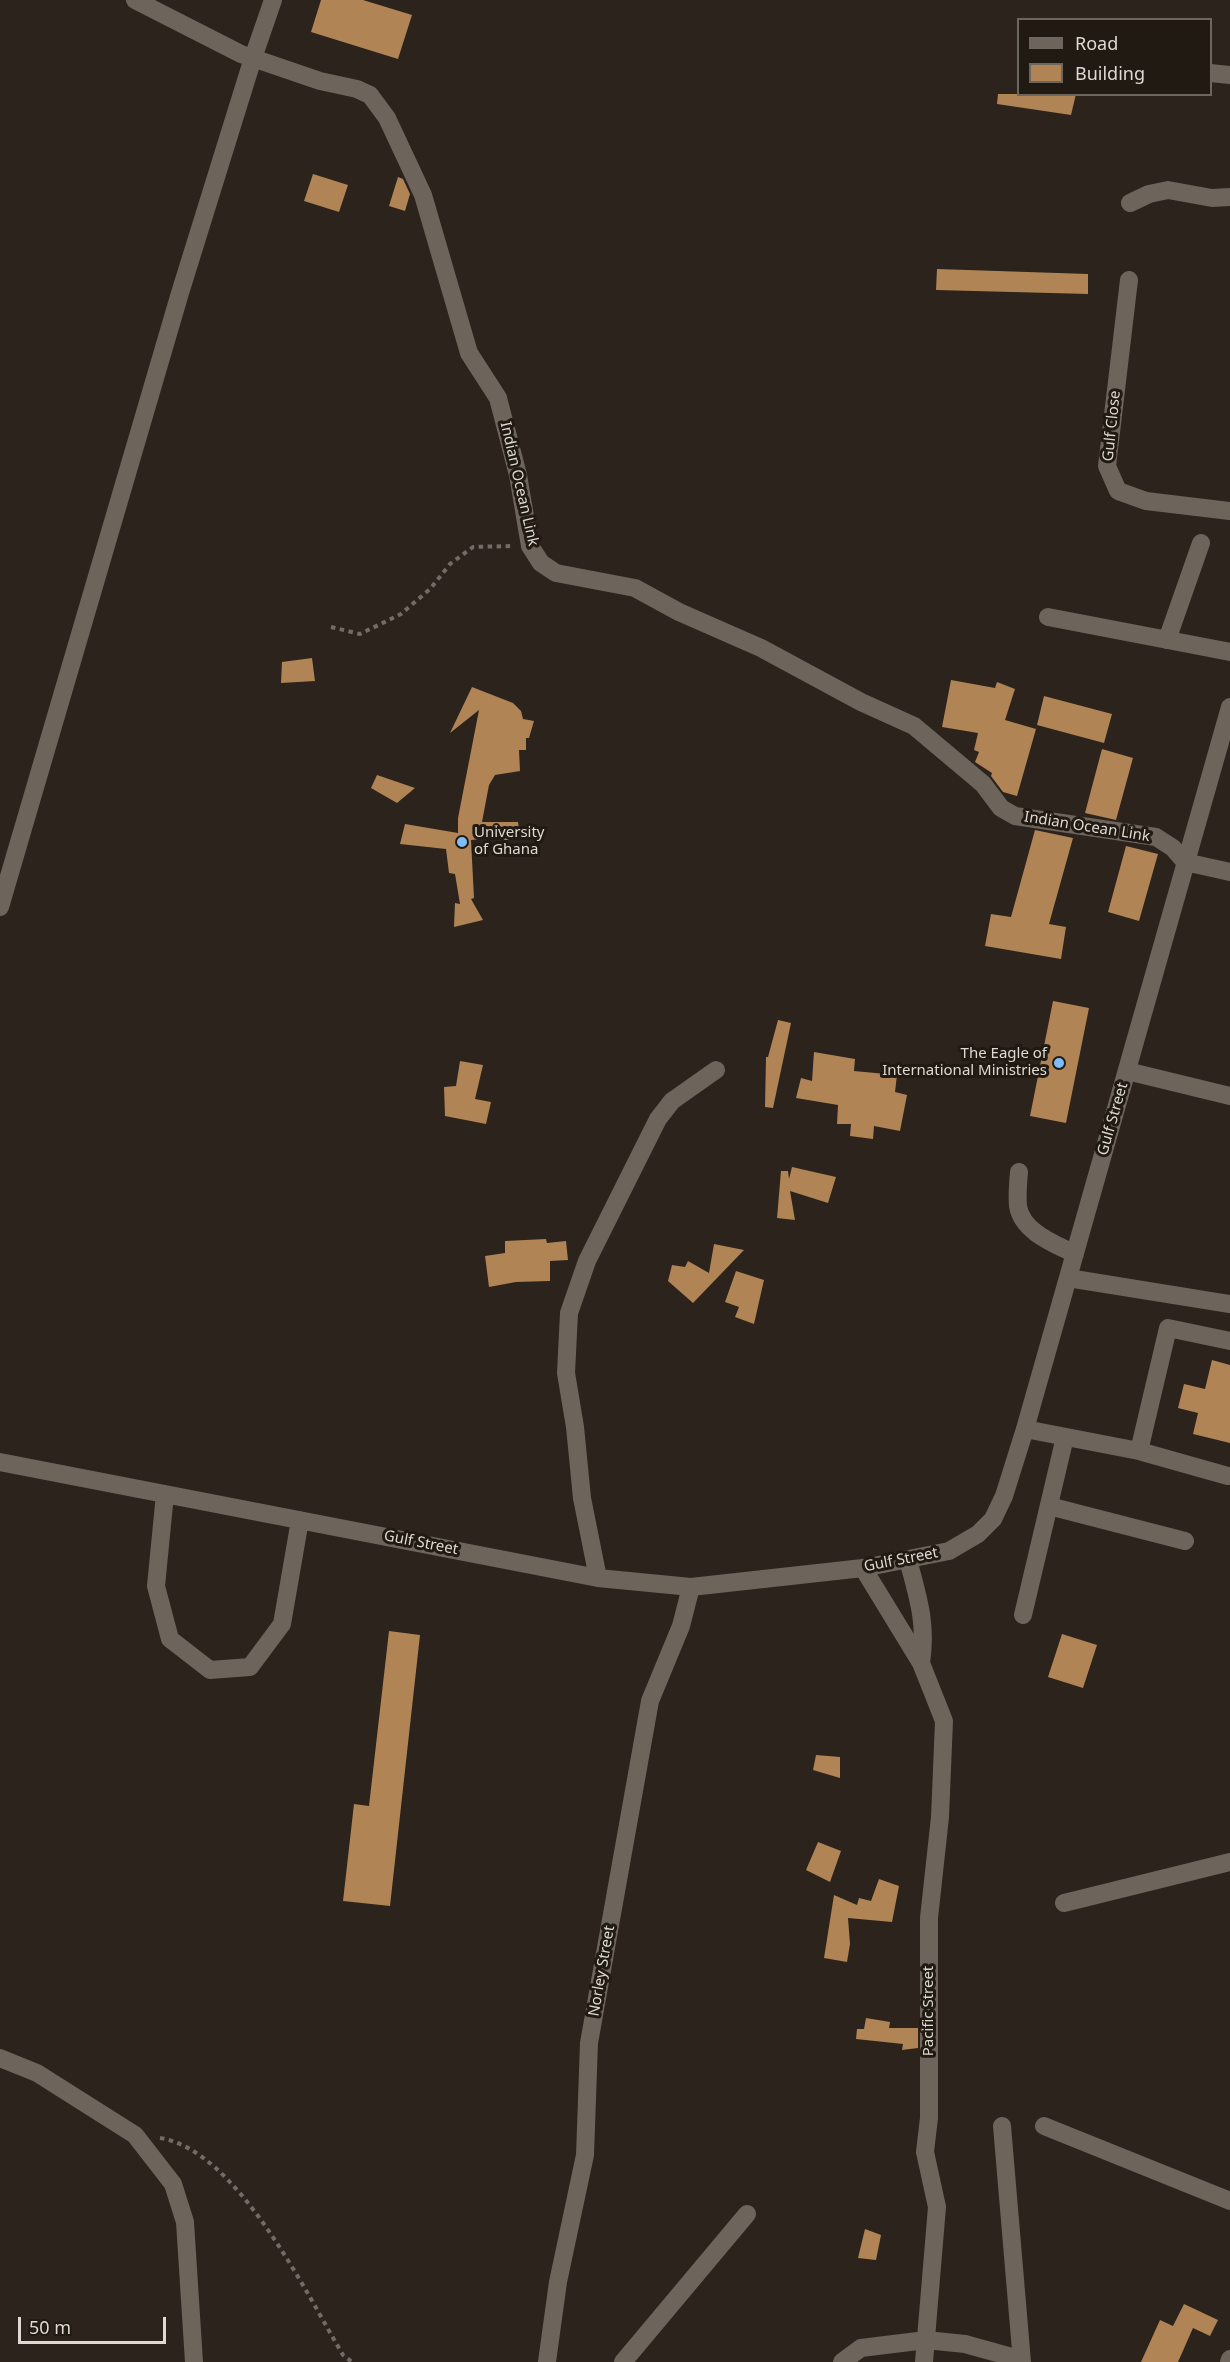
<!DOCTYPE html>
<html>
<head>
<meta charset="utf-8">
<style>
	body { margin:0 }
	#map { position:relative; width:1230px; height:2362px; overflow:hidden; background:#2b231c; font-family:"Noto Sans",sans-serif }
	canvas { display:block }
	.legend { position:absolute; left:1017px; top:18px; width:195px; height:78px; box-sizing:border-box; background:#211a12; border:2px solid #6d665f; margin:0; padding:8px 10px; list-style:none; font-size:18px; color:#ded9d3 }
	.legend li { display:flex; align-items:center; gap:12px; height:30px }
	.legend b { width:30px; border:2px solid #6d665f }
	.scale { position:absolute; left:18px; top:2317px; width:148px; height:27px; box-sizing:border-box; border:3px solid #ded9d3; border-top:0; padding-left:8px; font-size:18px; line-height:21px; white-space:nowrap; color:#ded9d3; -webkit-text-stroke:4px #211a12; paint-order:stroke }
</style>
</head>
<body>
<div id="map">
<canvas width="1230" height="2362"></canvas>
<ul class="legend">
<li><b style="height:8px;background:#6d645b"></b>Road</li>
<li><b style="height:16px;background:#b08455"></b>Building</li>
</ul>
<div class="scale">50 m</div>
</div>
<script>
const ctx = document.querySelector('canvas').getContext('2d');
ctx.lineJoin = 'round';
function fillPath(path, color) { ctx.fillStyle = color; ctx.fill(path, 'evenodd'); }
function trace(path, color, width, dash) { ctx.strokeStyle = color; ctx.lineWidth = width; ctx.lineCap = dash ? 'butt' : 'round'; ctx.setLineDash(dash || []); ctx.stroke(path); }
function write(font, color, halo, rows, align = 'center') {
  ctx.font = font + ' "Noto Sans",sans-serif'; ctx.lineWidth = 6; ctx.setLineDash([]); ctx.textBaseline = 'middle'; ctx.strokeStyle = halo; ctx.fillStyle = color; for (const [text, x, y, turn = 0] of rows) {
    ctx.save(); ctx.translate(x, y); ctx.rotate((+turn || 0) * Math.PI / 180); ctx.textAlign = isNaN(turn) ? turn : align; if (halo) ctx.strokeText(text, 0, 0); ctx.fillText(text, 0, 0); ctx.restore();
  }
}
const building = new Path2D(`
	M 321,0 L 363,0 L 412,15 L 398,59 L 311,32 Z
	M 998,94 L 1076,94 L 1071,115 L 997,104 Z
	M 313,174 L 348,185 L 339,212 L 304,201 Z
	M 398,177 L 403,179 L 410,194 L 405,211 L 389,206 Z
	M 937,269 L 1088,274 L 1088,294 L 936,290 Z
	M 312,658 L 315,681 L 281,683 L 282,662 Z
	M 951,680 L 995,688 L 997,682 L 1015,689 L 1005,720 L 1036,729 L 1017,796 L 1003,792 L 991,776 L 992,773 L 975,762 L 979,752 L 974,750 L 978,733 L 942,727 Z
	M 472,687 L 513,703 L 521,711 L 523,719 L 534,721 L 529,738 L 526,738 L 526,750 L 519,750 L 520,771 L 495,775 L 489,785 L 482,822 L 518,822 L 520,836 L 504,841 L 503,837 L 471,840 L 474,898 L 471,899 L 483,920 L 454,927 L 455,903 L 460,904 L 455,874 L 449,873 L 446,849 L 400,844 L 405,824 L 458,833 L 458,818 L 479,710 L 450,733 Z
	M 1044,696 L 1112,714 L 1104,743 L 1037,725 Z
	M 1102,749 L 1133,758 L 1116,820 L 1085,813 Z
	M 377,775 L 415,788 L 397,803 L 371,788 Z
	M 1035,830 L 1073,838 L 1049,924 L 1066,927 L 1061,959 L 985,946 L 991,914 L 1011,917 Z
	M 1126,846 L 1158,854 L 1139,921 L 1108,912 Z
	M 1053,1001 L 1089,1008 L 1066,1123 L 1030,1116 Z
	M 778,1020 L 791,1023 L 773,1108 L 765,1107 L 766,1057 L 768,1057 Z
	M 814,1052 L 855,1059 L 854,1071 L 897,1075 L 895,1092 L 907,1095 L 900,1131 L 874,1126 L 873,1139 L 850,1136 L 851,1124 L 837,1124 L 838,1105 L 796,1098 L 801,1078 L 812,1081 Z
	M 460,1061 L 483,1065 L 475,1099 L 491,1102 L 486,1124 L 445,1116 L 444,1087 L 456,1086 Z
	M 792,1167 L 836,1177 L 828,1203 L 790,1191 L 795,1220 L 777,1218 L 781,1171 L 788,1171 L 789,1179 Z
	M 546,1239 L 547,1243 L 566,1241 L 568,1260 L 550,1261 L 550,1281 L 516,1282 L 489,1287 L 485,1256 L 505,1253 L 505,1241 Z
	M 714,1244 L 744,1250 L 693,1303 L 668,1281 L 672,1265 L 685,1267 L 688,1261 L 709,1273 Z
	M 736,1271 L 764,1280 L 754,1324 L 735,1317 L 739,1307 L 725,1302 Z
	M 1212,1360 L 1230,1365 L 1230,1443 L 1193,1434 L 1198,1413 L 1178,1408 L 1184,1384 L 1205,1389 Z
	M 389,1631 L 420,1635 L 390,1906 L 343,1901 L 354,1804 L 369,1806 Z
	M 1062,1634 L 1097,1645 L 1083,1688 L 1048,1677 Z
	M 816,1755 L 840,1757 L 840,1778 L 813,1770 Z
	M 818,1842 L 841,1851 L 830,1882 L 806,1870 Z
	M 879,1879 L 899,1886 L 892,1922 L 848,1918 L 850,1944 L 847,1962 L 824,1958 L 834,1895 L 857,1905 L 859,1898 L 871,1901 Z
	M 866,2018 L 890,2022 L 889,2028 L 918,2028 L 918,2048 L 902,2050 L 903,2044 L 856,2039 L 857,2029 L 864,2029 Z
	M 865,2229 L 881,2235 L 876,2260 L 858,2258 Z
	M 1184,2304 L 1218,2320 L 1210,2336 L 1193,2328 L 1178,2362 L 1141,2362 L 1160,2320 L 1173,2326 Z`);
const path = new Path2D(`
	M 331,627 L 360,634 L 401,614 L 430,589 L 450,564 L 473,547 L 511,546
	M 160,2138 C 237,2150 306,2293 343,2355 L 352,2362`);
const minor = new Path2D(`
	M 135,0 L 241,54 L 320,81 L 357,89 L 370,95 L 387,118 L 423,195 L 469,353 L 498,398 L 518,475 L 530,546 L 541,563 L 556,573 L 635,588 L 679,612 L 761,648 L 861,702 L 914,726 L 983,784 L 1001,808 L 1015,816 L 1156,837 L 1173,848 L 1185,862 L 1230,872
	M 1210,73 L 1230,75
	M 1130,203 L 1149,194 L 1168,190 L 1212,198 L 1230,197
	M 1129,280 L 1107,466 L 1118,491 L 1146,501 L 1230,511
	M 1048,617 L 1230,652
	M 1167,640 L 1201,543
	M 0,907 L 180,293 L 253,58 L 273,0
	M 1127,1071 L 1230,1096
	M 1019,1172 C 1018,1183 1017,1196 1018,1206 C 1022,1232 1055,1244 1075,1254
	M 1068,1278 L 1230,1304
	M 1025,1429 L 1139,1451 L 1168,1328 L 1230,1341
	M 1139,1451 L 1228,1476
	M 0,1462 L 598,1578 L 691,1587 L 863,1568 L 949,1551 L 978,1534 L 993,1519 L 1004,1496 L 1025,1429 L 1230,707
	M 165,1494 L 156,1586 L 170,1639 L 210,1670 L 250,1667 L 282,1624 L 300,1520
	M 1049,1506 L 1185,1541
	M 908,1560 C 918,1597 927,1624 921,1663
	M 863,1568 L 921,1663 L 944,1721 L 940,1817 L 929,1918 L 929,2118 L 925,2152 L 937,2207 L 924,2362
	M 598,1578 L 582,1498 L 575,1427 L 566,1373 L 569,1313 L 587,1261 L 658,1119 L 672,1101 L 716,1070
	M 1023,1615 L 1065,1437
	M 1064,1903 L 1230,1862
	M 0,2058 L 37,2073 L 135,2135 L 173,2184 L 185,2222 L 194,2362
	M 1002,2126 L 1022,2362
	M 1044,2126 L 1230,2201
	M 547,2362 L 558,2282 L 585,2155 L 589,2043 L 650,1701 L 681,1626 L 691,1587
	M 623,2362 L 747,2214
	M 842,2362 L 861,2348 L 926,2340 L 965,2344 L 1008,2356 L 1018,2362
	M 1229,2362 L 1230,2359`);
const markers = [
	[462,842,6,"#7ebdf9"],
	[1059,1063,6,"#7ebdf9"]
];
const streetNames = [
	["Gulf Close",1112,426,-84],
	["Indian Ocean Link",519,484,77],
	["Indian Ocean Link",1087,827,9],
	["Gulf Street",1113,1119,-74],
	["Gulf Street",421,1543,11],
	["Gulf Street",901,1560,-11],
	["Norley Street",602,1971,-80],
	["Pacific Street",929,2011,-90]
];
const poiNames = [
	["University",474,833],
	["of Ghana",474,850],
	["The Eagle of",1047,1054,"right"],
	["International Ministries",1047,1071,"right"]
];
fillPath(building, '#b08455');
trace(path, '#736c66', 4, [4.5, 4.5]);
trace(minor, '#6d645b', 18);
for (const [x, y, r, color] of markers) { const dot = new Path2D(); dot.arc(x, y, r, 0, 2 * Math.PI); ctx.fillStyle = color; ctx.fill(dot); trace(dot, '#211a12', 2); }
write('15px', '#ded9d3', '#211a12', streetNames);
write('15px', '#ded9d3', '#211a12', poiNames, 'left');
</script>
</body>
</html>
